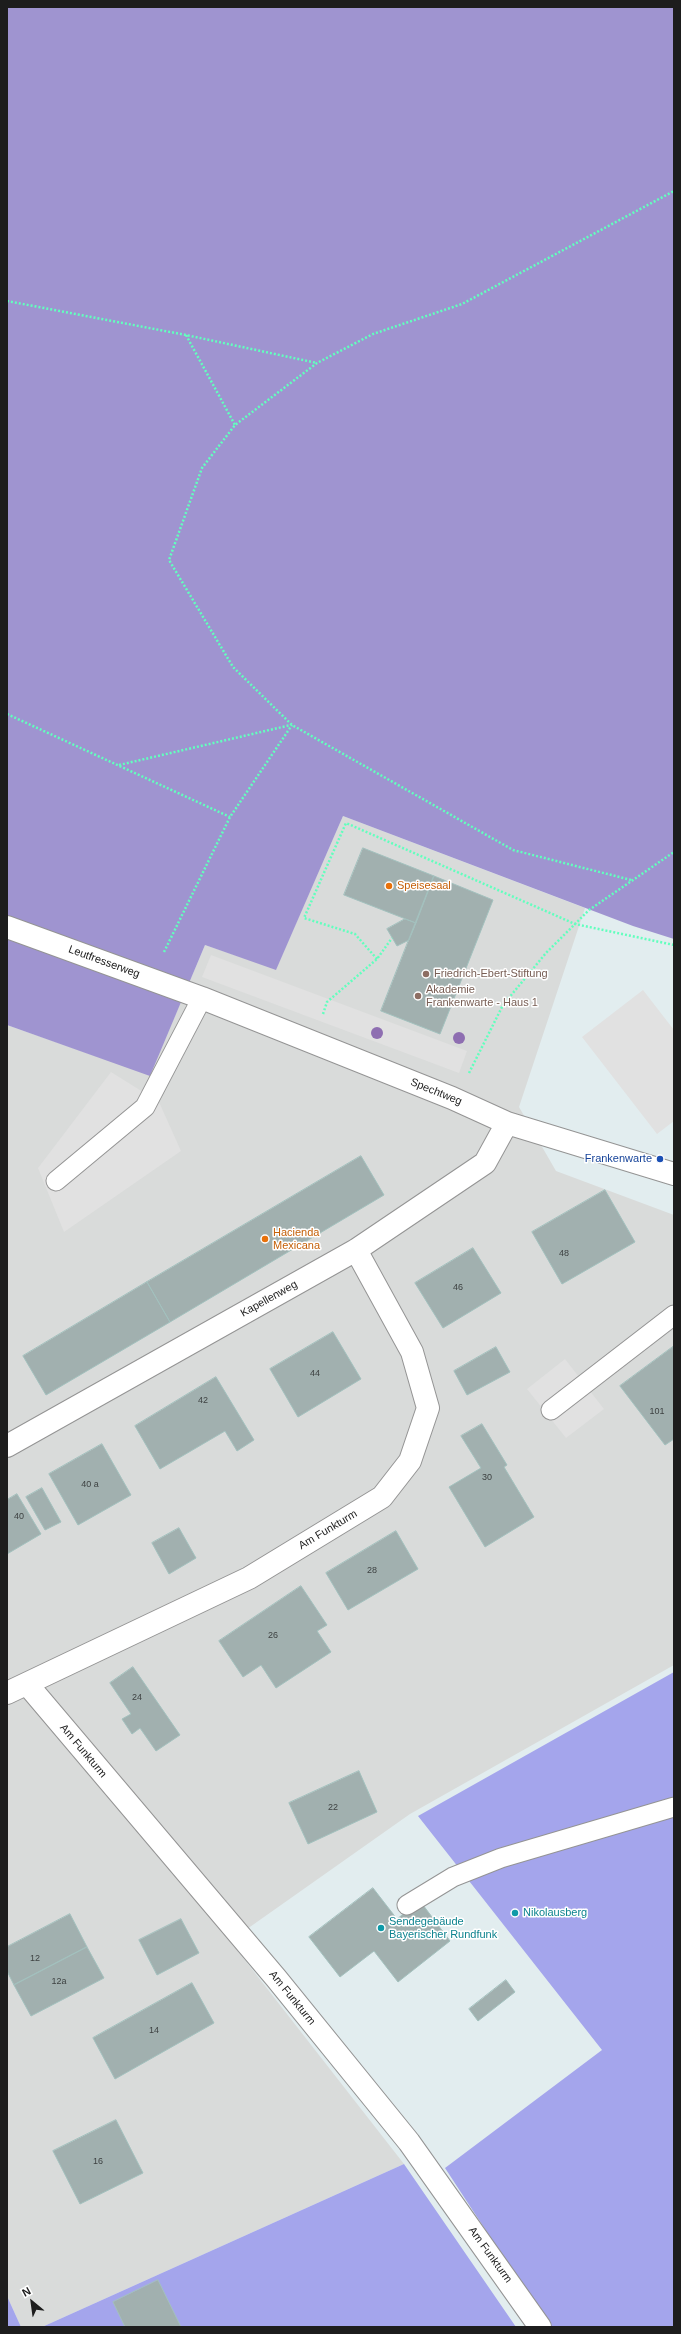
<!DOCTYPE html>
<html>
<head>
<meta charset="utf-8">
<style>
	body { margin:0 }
	#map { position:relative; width:681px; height:2334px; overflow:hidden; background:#e2edef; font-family:Helvetica,sans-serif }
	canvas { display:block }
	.frame { position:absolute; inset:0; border:8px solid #1d1d1d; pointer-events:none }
	.north { position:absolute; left:12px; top:2282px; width:40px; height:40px; -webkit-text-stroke:3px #fff; paint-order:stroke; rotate:331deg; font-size:11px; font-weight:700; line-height:16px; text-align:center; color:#1d1d1d }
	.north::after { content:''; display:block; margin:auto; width:14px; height:18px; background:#1d1d1d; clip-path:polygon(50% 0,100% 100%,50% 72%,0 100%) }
</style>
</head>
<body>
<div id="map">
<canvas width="681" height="2334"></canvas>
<div class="frame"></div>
<div class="north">N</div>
</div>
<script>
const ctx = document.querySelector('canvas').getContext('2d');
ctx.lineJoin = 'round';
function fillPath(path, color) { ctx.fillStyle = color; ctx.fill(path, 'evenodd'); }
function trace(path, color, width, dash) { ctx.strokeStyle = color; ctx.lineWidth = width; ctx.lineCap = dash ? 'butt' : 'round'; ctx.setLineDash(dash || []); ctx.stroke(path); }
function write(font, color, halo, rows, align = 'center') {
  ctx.font = font + ' Helvetica,sans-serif'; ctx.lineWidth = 3; ctx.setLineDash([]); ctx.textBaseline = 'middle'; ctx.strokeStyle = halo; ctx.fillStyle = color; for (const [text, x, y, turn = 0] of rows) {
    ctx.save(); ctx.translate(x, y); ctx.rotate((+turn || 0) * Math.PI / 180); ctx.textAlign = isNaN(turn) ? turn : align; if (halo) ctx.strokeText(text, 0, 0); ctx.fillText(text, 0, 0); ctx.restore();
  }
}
const residential = new Path2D(`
	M 343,816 L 585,908 L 519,1107 L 556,1171 L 674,1215 L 674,1665 L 410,1814 L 230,1941 L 404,2164 L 42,2327 L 21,2327 L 7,2296 L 7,1025 L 150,1075 L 205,945 L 276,969 Z`);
const grass = new Path2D(`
	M 674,1672 L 674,2327 L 549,2327 L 445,2168 L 602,2050 L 418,1816 Z
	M 404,2164 L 516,2327 L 42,2327 Z
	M 7,2296 L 21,2327 L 7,2327 Z`);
const forest = new Path2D(`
	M 7,7 L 674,7 L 674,939 L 633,926 L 343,816 L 276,970 L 205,945 L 150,1076 L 7,1025 Z`);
const parking = new Path2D(`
	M 211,955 L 467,1051 L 459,1073 L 202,977 Z
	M 643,990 L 674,1030 L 674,1121 L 657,1134 L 582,1037 Z
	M 111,1072 L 159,1102 L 181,1151 L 64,1232 L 38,1168 Z
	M 565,1359 L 604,1409 L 566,1438 L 527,1389 Z`);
const building = new Path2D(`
	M 363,848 L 434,876 L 416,923 L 344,895 Z
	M 434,876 L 493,900 L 440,1034 L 381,1011 Z
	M 405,919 L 416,923 L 409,940 L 397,946 L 387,929 Z
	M 361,1156 L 384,1195 L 170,1322 L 147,1282 Z
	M 605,1190 L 635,1242 L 562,1284 L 532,1232 Z
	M 473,1248 L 501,1293 L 443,1328 L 415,1283 Z
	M 147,1282 L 170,1322 L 46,1395 L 23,1356 Z
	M 333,1332 L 361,1379 L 298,1417 L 270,1369 Z
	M 674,1346 L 674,1439 L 665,1445 L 620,1386 Z
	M 496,1347 L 510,1372 L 467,1395 L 454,1371 Z
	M 216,1377 L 254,1440 L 237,1451 L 225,1431 L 160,1469 L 135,1426 Z
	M 482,1424 L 507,1465 L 504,1467 L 534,1517 L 485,1547 L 449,1487 L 481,1468 L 461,1436 Z
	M 102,1444 L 131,1495 L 78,1525 L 49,1474 Z
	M 42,1488 L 61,1522 L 45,1530 L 26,1497 Z
	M 17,1494 L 41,1534 L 7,1554 L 7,1500 Z
	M 179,1528 L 196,1558 L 169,1574 L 152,1543 Z
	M 396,1531 L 418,1569 L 348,1610 L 326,1573 Z
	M 301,1586 L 327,1625 L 317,1631 L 331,1652 L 276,1688 L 261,1665 L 243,1677 L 219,1641 Z
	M 133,1667 L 180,1735 L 156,1751 L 140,1728 L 132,1734 L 122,1719 L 131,1714 L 110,1683 Z
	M 359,1771 L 377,1812 L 308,1844 L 289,1803 Z
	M 373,1888 L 397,1919 L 420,1901 L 450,1941 L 398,1982 L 374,1951 L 340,1977 L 309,1937 Z
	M 70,1914 L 87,1947 L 14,1985 L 7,1971 L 7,1947 Z
	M 181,1919 L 199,1953 L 157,1975 L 139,1940 Z
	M 87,1947 L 104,1978 L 31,2016 L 14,1985 Z
	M 506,1980 L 515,1992 L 478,2021 L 469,2009 Z
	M 192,1983 L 214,2023 L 115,2079 L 93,2038 Z
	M 116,2120 L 143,2173 L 80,2204 L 53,2151 Z
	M 158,2280 L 181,2327 L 125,2327 L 113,2302 Z`);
const path = new Path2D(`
	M 7,301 L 186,335 L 317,363
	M 186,335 L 235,425
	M 7,714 L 230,817
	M 119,765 L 291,725
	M 631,880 L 513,850 L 292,725 L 233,667 L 169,560 L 202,468 L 235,425 L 317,363 L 373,334 L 462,304 L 674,191
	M 164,952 L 230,817 L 292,725
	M 377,959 L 355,934 L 304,918 L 346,823 L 575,924 L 674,945
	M 323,1014 L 327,1002 L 377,959 L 392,938
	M 469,1073 L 503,1005 L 546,953 L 589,910 L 674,852`);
const lane = new Path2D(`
	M 56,1181 L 145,1107 L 202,998
	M 551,1410 L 674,1315
	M 407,1905 L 453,1877 L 501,1858 L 674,1807`);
const street = new Path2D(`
	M 7,927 L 202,998 L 452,1098 L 507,1123 L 674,1174
	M 7,1446 L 356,1250 L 485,1163 L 507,1123
	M 27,1684 L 276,1978 L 409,2142 L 540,2327
	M 7,1693 L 249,1578 L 382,1497 L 410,1461 L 428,1408 L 412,1352 L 356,1250`);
const trees = [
	[377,1033],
	[459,1038]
];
const markers = [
	[389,886,4,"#e8710a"],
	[426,974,4,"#8d6e63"],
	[418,996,4,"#8d6e63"],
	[660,1159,4,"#1a4fb4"],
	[265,1239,4,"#e8710a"],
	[515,1913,4,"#0f9aa8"],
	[381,1928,4,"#0f9aa8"]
];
const numberNames = [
	["48",564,1254],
	["46",458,1288],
	["44",315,1374],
	["42",203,1401],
	["101",657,1412],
	["30",487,1478],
	["40 a",90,1485],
	["40",19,1517],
	["28",372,1571],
	["26",273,1636],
	["24",137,1698],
	["22",333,1808],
	["12",35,1959],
	["12a",59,1982],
	["14",154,2031],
	["16",98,2162]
];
const foodNames = [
	["Speisesaal",397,886],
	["Hacienda",273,1233],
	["Mexicana",273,1246]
];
const streetNames = [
	["Leutfresserweg",104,962,20],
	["Spechtweg",436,1092,22],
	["Kapellenweg",269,1299,-29],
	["Am Funkturm",328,1530,-31],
	["Am Funkturm",83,1751,50],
	["Am Funkturm",292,1998,51],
	["Am Funkturm",490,2255,54]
];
const educationNames = [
	["Friedrich-Ebert-Stiftung",434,974],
	["Akademie",426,990],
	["Frankenwarte - Haus 1",426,1003]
];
const transitNames = [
	["Frankenwarte",652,1159]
];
const cultureNames = [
	["Nikolausberg",523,1913],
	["Sendegebäude",389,1922],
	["Bayerischer Rundfunk",389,1935]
];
fillPath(residential, '#d9dbda');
fillPath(grass, '#a4a5ec');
fillPath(forest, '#9f94d0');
fillPath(parking, '#e1e1e1');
fillPath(building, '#a1b0af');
trace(building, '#a3c1be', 1);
trace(lane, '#949494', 21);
trace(street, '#949494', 24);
trace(path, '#62ffbe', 2.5, [2, 2]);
trace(lane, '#fff', 19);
trace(street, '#fff', 22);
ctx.fillStyle = '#8e6eb1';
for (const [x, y] of trees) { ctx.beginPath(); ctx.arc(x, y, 6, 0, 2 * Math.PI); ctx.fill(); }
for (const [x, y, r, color] of markers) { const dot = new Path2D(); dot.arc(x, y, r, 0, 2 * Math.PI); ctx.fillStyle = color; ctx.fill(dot); trace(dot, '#fff', 1.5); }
write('9px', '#3e4242', null, numberNames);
write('11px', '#c56008', '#fff', foodNames, 'left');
write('11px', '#1d1d1d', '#fff', streetNames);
write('11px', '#785e54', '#fff', educationNames, 'left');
write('11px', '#164399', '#fff', transitNames, 'right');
write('11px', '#0d838f', '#fff', cultureNames, 'left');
</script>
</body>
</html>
